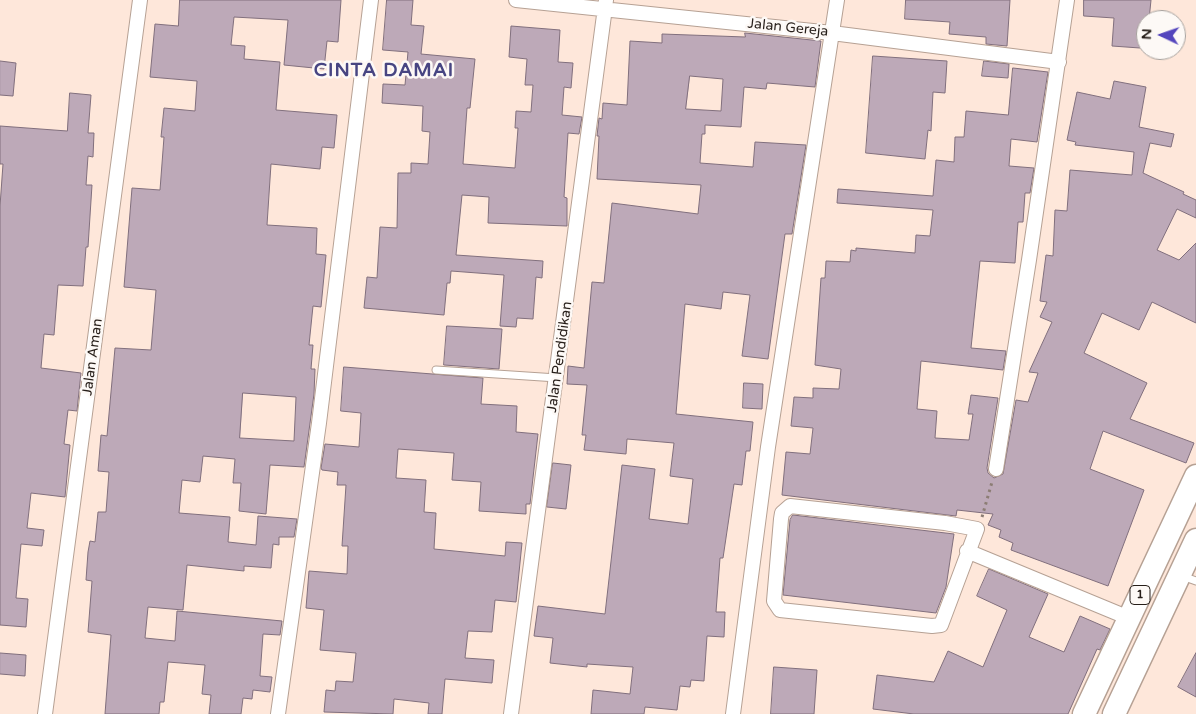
<!DOCTYPE html>
<html>
<head>
<meta charset="utf-8">
<style>
	body { margin:0 }
	#map { position:relative; width:1196px; height:714px; overflow:hidden; background:#fee7da; font-family:"Varela Round",sans-serif }
	canvas { display:block }
	.north { position:absolute; left:1136px; top:10px; width:50px; height:50px; box-sizing:border-box; background:#fdf9f6; border:1px solid #a7a29e; border-radius:50%; rotate:273deg; font-size:14px; font-weight:700; line-height:20px; text-align:center; color:#271f1a }
	.north::after { content:''; display:block; margin:auto; width:18px; height:22px; background:#5445bd; clip-path:polygon(50% 0,100% 100%,50% 72%,0 100%) }
</style>
</head>
<body>
<div id="map">
<canvas width="1196" height="714"></canvas>
<div class="north">N</div>
</div>
<script>
const ctx = document.querySelector('canvas').getContext('2d');
ctx.lineJoin = 'round';
function fillPath(path, color) { ctx.fillStyle = color; ctx.fill(path, 'evenodd'); }
function trace(path, color, width, dash) { ctx.strokeStyle = color; ctx.lineWidth = width; ctx.lineCap = dash ? 'butt' : 'round'; ctx.setLineDash(dash || []); ctx.stroke(path); }
function write(font, color, halo, rows, align = 'center') {
  ctx.font = font + ' "Varela Round",sans-serif'; ctx.lineWidth = 5; ctx.setLineDash([]); ctx.textBaseline = 'middle'; ctx.strokeStyle = halo; ctx.fillStyle = color; for (const [text, x, y, turn = 0] of rows) {
    ctx.save(); ctx.translate(x, y); ctx.rotate((+turn || 0) * Math.PI / 180); ctx.textAlign = isNaN(turn) ? turn : align; if (halo) ctx.strokeText(text, 0, 0); ctx.fillText(text, 0, 0); ctx.restore();
  }
}
const building = new Path2D(`
	M 180,0 L 341,0 L 338,42 L 327,41 L 324,69 L 284,65 L 288,20 L 234,17 L 231,45 L 245,46 L 244,59 L 280,62 L 276,110 L 337,115 L 334,148 L 322,147 L 320,169 L 271,164 L 267,225 L 317,228 L 316,254 L 326,255 L 321,307 L 313,306 L 309,345 L 313,345 L 311,369 L 315,369 L 314,394 L 304,467 L 270,465 L 266,514 L 239,511 L 241,483 L 233,483 L 235,459 L 203,456 L 200,482 L 182,480 L 179,513 L 230,517 L 228,542 L 256,545 L 258,516 L 297,519 L 294,537 L 279,537 L 279,545 L 273,544 L 271,568 L 244,566 L 244,571 L 187,565 L 183,610 L 148,607 L 145,638 L 175,641 L 177,611 L 282,621 L 280,635 L 263,634 L 260,676 L 272,677 L 270,692 L 253,690 L 252,699 L 243,698 L 241,714 L 209,714 L 211,695 L 202,694 L 205,665 L 168,662 L 164,702 L 160,702 L 159,714 L 105,714 L 111,635 L 88,632 L 92,581 L 86,580 L 88,552 L 90,541 L 95,542 L 98,512 L 106,512 L 109,472 L 98,471 L 101,435 L 107,436 L 115,348 L 151,350 L 156,290 L 124,287 L 132,188 L 160,190 L 164,137 L 161,137 L 164,108 L 195,111 L 197,81 L 150,77 L 155,24 L 178,26 ZM 243,393 L 296,397 L 294,441 L 240,438 Z
	M 387,0 L 413,0 L 411,25 L 424,26 L 421,54 L 475,59 L 470,108 L 467,108 L 463,164 L 515,168 L 518,128 L 515,128 L 516,111 L 531,112 L 533,85 L 525,85 L 527,59 L 509,57 L 511,26 L 560,30 L 558,62 L 573,63 L 571,88 L 564,87 L 562,115 L 582,117 L 579,134 L 568,133 L 564,197 L 567,198 L 567,226 L 488,223 L 489,197 L 462,195 L 456,255 L 543,261 L 542,278 L 536,277 L 533,319 L 517,318 L 516,327 L 500,326 L 504,275 L 451,271 L 450,283 L 447,283 L 444,315 L 364,308 L 367,277 L 377,278 L 380,227 L 397,228 L 398,173 L 411,173 L 411,163 L 428,164 L 430,132 L 422,131 L 423,106 L 382,103 L 383,84 L 405,85 L 408,52 L 383,50 Z
	M 906,0 L 1010,0 L 1007,46 L 986,44 L 986,37 L 949,34 L 950,22 L 905,19 Z
	M 1084,0 L 1151,0 L 1149,20 L 1142,20 L 1140,48 L 1112,46 L 1114,18 L 1084,16 Z
	M 745,33 L 821,41 L 815,87 L 767,83 L 766,89 L 744,87 L 741,127 L 705,125 L 705,134 L 702,134 L 700,163 L 753,167 L 755,142 L 806,145 L 792,234 L 785,234 L 768,359 L 742,356 L 750,295 L 723,292 L 721,309 L 685,304 L 676,414 L 753,422 L 750,451 L 746,451 L 742,485 L 734,484 L 723,558 L 720,558 L 716,612 L 725,612 L 724,637 L 707,636 L 704,681 L 691,680 L 690,687 L 680,686 L 677,710 L 645,707 L 644,714 L 591,714 L 593,690 L 630,694 L 633,667 L 587,664 L 587,667 L 550,663 L 553,638 L 534,636 L 538,606 L 605,614 L 622,465 L 655,469 L 649,519 L 688,524 L 693,479 L 670,476 L 674,443 L 627,439 L 626,454 L 584,450 L 586,435 L 582,435 L 587,385 L 567,384 L 568,366 L 584,368 L 592,282 L 604,283 L 612,203 L 698,214 L 701,185 L 597,179 L 599,136 L 597,136 L 599,118 L 602,119 L 603,103 L 627,105 L 630,41 L 662,43 L 662,34 L 745,37 ZM 690,76 L 723,79 L 721,111 L 686,109 Z
	M 873,56 L 947,61 L 945,93 L 933,92 L 931,131 L 928,130 L 925,159 L 866,153 Z
	M 0,61 L 16,63 L 13,96 L 0,95 Z
	M 984,61 L 1009,64 L 1008,78 L 982,76 Z
	M 1013,68 L 1048,72 L 1037,142 L 1011,139 L 1009,166 L 1034,168 L 1030,193 L 1025,193 L 1023,222 L 1018,222 L 1015,263 L 980,261 L 971,348 L 1006,351 L 1003,370 L 921,361 L 917,409 L 937,411 L 935,438 L 969,440 L 973,414 L 968,414 L 971,395 L 998,398 L 987,468 L 988,473 L 994,478 L 1003,474 L 1016,400 L 1028,402 L 1038,373 L 1029,372 L 1052,322 L 1040,317 L 1047,302 L 1040,301 L 1046,255 L 1053,256 L 1055,210 L 1067,211 L 1070,170 L 1132,175 L 1134,152 L 1075,145 L 1076,142 L 1067,140 L 1077,92 L 1110,99 L 1114,81 L 1146,87 L 1139,127 L 1174,134 L 1171,147 L 1150,143 L 1143,173 L 1184,192 L 1183,194 L 1196,200 L 1196,218 L 1177,209 L 1157,250 L 1179,260 L 1196,243 L 1196,323 L 1152,302 L 1139,330 L 1102,313 L 1084,353 L 1147,383 L 1130,419 L 1194,443 L 1186,463 L 1103,431 L 1090,469 L 1144,490 L 1108,586 L 1011,550 L 1013,543 L 999,537 L 1001,530 L 988,525 L 993,514 L 957,510 L 956,516 L 782,495 L 786,452 L 810,454 L 813,428 L 791,426 L 794,397 L 813,398 L 813,388 L 839,389 L 841,369 L 815,365 L 821,278 L 825,278 L 826,261 L 850,262 L 851,250 L 856,251 L 856,248 L 915,253 L 916,235 L 930,236 L 933,210 L 837,203 L 838,189 L 933,196 L 936,160 L 954,162 L 955,137 L 964,137 L 966,111 L 1008,115 Z
	M 70,93 L 91,95 L 88,133 L 94,133 L 93,157 L 88,156 L 86,185 L 92,185 L 88,247 L 86,247 L 83,286 L 58,285 L 54,335 L 44,334 L 41,368 L 81,373 L 78,401 L 77,411 L 68,410 L 64,444 L 70,445 L 65,497 L 31,493 L 27,528 L 44,530 L 42,546 L 21,544 L 16,598 L 28,599 L 26,627 L 0,625 L 0,206 L 3,164 L 0,164 L 0,126 L 67,131 Z
	M 447,326 L 502,329 L 499,369 L 444,365 Z
	M 344,367 L 483,378 L 481,404 L 517,406 L 516,432 L 538,434 L 530,504 L 526,504 L 526,514 L 479,511 L 481,482 L 452,480 L 454,453 L 398,449 L 396,478 L 426,480 L 424,512 L 436,513 L 434,549 L 505,556 L 506,542 L 522,543 L 516,602 L 495,600 L 492,632 L 468,631 L 465,658 L 494,660 L 492,683 L 445,679 L 442,714 L 428,714 L 429,703 L 394,699 L 393,714 L 324,712 L 326,690 L 335,691 L 336,681 L 353,682 L 356,653 L 320,650 L 324,610 L 306,608 L 309,571 L 347,574 L 348,546 L 342,546 L 346,485 L 337,485 L 338,472 L 322,470 L 321,468 L 325,444 L 359,447 L 361,413 L 341,411 Z
	M 744,383 L 763,384 L 762,409 L 743,408 Z
	M 553,463 L 571,465 L 566,509 L 547,507 Z
	M 793,515 L 954,534 L 946,587 L 936,613 L 783,595 L 790,520 Z
	M 989,569 L 1048,594 L 1029,637 L 1064,652 L 1080,616 L 1110,629 L 1100,650 L 1097,649 L 1068,714 L 914,714 L 873,709 L 877,675 L 934,682 L 948,651 L 983,667 L 1007,610 L 977,596 Z
	M 0,653 L 26,655 L 25,676 L 0,674 Z
	M 1196,653 L 1196,697 L 1178,687 Z
	M 774,667 L 817,670 L 814,714 L 771,714 Z`);
const path = new Path2D(`
	M 982,517 L 992,482`);
const service = new Path2D(`
	M 436,370 L 557,378
	M 1182,576 L 1196,581`);
const minor = new Path2D(`
	M 516,0 L 832,33 L 1059,62
	M 996,469 L 1029,260 L 1067,0
	M 790,506 L 945,523 L 977,529 L 941,625 L 932,626 L 780,610 L 774,601 L 781,519 L 782,513 Z
	M 967,551 L 1129,618
	M 45,714 L 140,0
	M 278,714 L 319,423 L 371,0
	M 511,714 L 606,0
	M 733,714 L 768,447 L 837,0`);
const trunk = new Path2D(`
	M 1084,714 L 1196,476
	M 1114,714 L 1196,540`);
const shields = [
	[1140,595,20]
];
const shieldNames = [
	["1",1140,595]
];
const streetNames = [
	["Jalan Gereja",788,28,6],
	["Jalan Aman",93,357,-82],
	["Jalan Pendidikan",560,357,-82]
];
const districtNames = [
	["CINTA DAMAI",384,71]
];
fillPath(building, '#bda9b8');
trace(building, '#816f7d', 1);
trace(service, '#b6a194', 9);
trace(minor, '#b6a194', 16);
trace(trunk, '#b6a194', 25);
trace(path, '#8c7d74', 3, [2.5, 4]);
trace(service, '#fff', 7);
trace(minor, '#fff', 14);
trace(trunk, '#fff', 22);
for (const [x, y, w] of shields) { const box = new Path2D(); box.roundRect(x - w / 2, y - 9.5, w, 19, 4); ctx.fillStyle = '#fdf9f6'; ctx.fill(box); trace(box, '#271f1a', 1); }
write('bold 12px', '#271f1a', null, shieldNames);
write('14px', '#271f1a', '#fdf9f6', streetNames);
ctx.letterSpacing = '1px';
write('bold 19px', '#474582', '#fdf9f6', districtNames);
ctx.letterSpacing = '0px';
</script>
</body>
</html>
